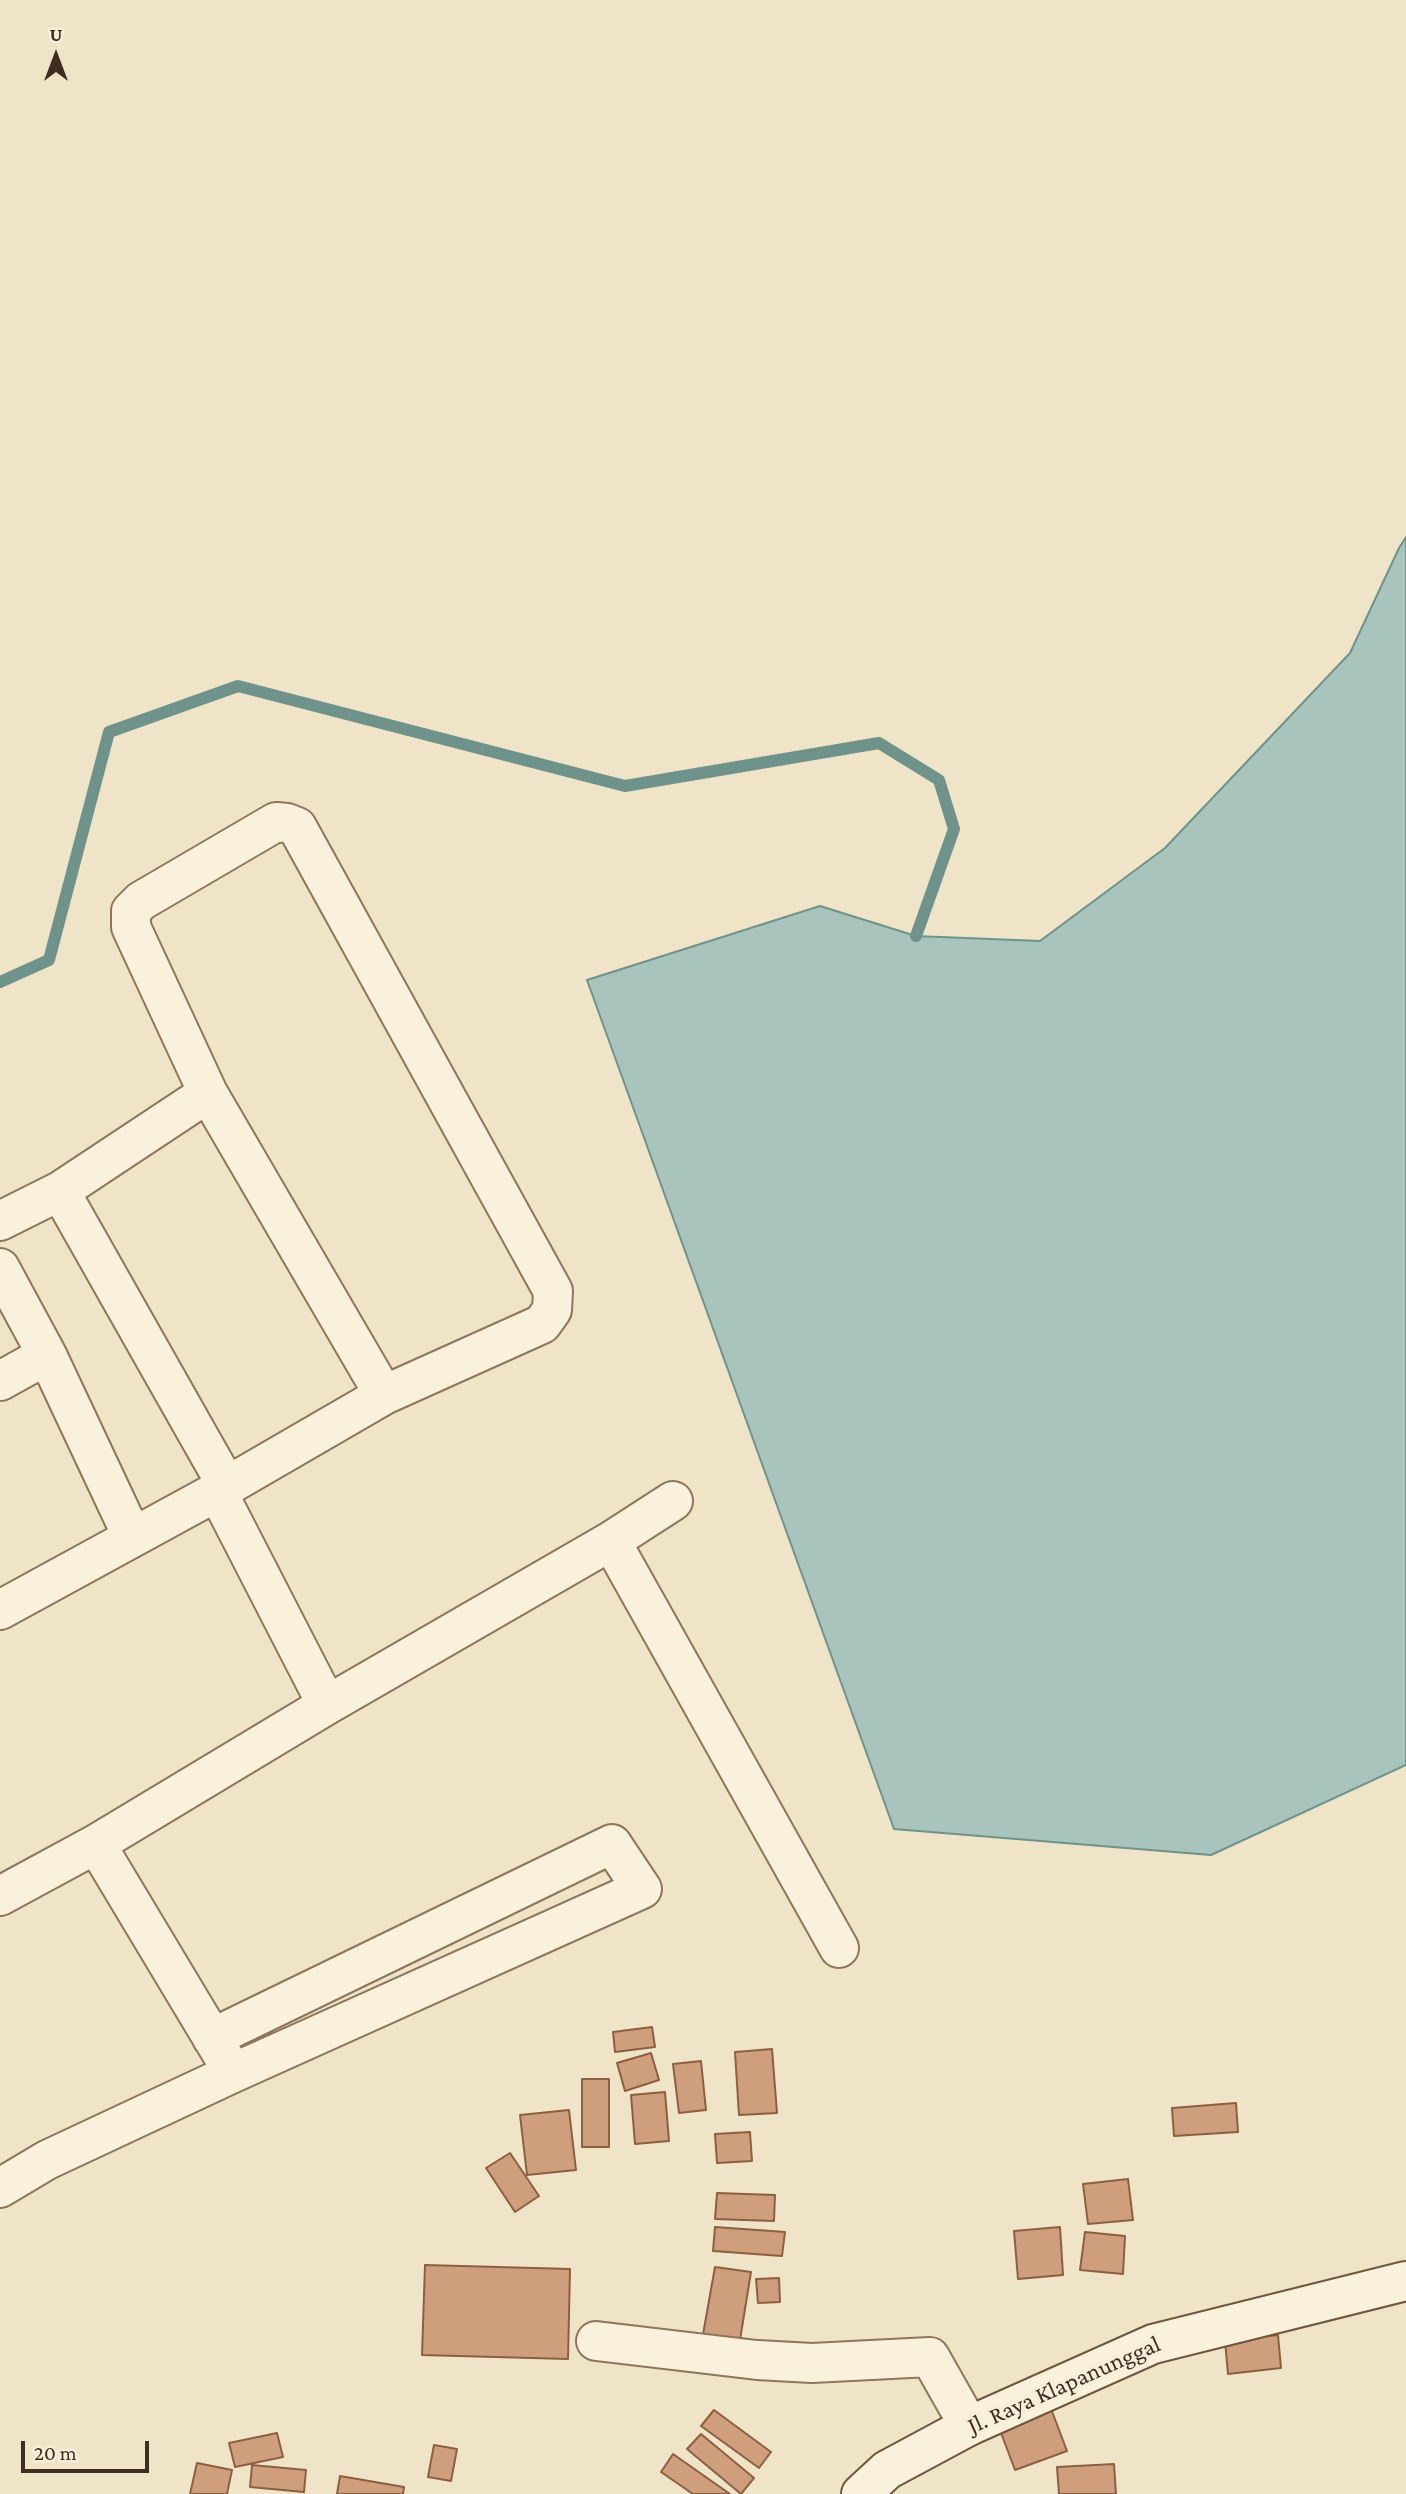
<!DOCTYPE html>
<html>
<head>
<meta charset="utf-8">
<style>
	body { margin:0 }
	#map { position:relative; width:1406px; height:2494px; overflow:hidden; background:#f0e4c8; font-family:"Crimson Pro",serif }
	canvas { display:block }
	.north { position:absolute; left:21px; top:21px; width:70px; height:70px; -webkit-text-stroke:5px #f7eed8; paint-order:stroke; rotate:0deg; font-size:19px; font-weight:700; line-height:28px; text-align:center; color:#3d2e20 }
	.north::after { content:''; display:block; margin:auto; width:24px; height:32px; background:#3d2e20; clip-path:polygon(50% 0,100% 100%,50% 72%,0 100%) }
	.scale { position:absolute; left:21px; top:2441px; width:128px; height:32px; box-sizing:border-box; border:4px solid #3d2e20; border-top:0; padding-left:9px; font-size:21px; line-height:24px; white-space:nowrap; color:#3d2e20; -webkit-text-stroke:5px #f7eed8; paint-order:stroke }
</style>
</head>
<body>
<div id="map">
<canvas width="1406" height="2494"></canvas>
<div class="north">U</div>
<div class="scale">20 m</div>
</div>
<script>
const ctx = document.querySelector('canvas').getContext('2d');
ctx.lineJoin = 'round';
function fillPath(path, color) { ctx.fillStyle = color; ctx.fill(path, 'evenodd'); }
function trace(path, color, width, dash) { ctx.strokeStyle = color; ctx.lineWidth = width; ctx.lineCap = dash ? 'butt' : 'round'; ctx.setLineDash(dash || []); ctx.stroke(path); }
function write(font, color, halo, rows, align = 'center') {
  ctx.font = font + ' "Crimson Pro",serif'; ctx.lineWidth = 7; ctx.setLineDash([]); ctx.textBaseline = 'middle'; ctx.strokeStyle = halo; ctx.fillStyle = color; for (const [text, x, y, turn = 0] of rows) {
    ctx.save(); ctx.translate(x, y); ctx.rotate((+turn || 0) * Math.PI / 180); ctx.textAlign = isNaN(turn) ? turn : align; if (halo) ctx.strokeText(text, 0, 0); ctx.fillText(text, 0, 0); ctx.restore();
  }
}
const water = new Path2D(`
	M 1406,537 L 1406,1765 L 1211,1855 L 894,1829 L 587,980 L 820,906 L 916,936 L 1040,941 L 1165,848 L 1350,653 L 1399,548 Z`);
const stream = new Path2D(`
	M 0,982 L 49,960 L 109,732 L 238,686 L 625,786 L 879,743 L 939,780 L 954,829 L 916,936`);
const building = new Path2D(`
	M 652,2027 L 655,2047 L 615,2052 L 613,2032 Z
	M 772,2049 L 777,2113 L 739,2115 L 735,2052 Z
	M 651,2053 L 659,2080 L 625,2091 L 617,2063 Z
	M 701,2061 L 706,2110 L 679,2113 L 673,2064 Z
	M 582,2079 L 609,2079 L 609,2147 L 582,2147 Z
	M 665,2092 L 669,2141 L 635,2144 L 631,2095 Z
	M 1236,2103 L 1238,2132 L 1174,2136 L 1172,2108 Z
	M 569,2110 L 576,2170 L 527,2175 L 520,2115 Z
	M 750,2132 L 752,2161 L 717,2163 L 715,2134 Z
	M 510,2153 L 539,2196 L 515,2212 L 486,2168 Z
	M 1128,2179 L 1133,2220 L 1088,2224 L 1083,2184 Z
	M 717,2193 L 775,2195 L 774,2221 L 715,2219 Z
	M 715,2227 L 785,2232 L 782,2256 L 713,2251 Z
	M 1060,2227 L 1063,2275 L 1018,2279 L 1014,2231 Z
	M 1085,2232 L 1125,2236 L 1123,2274 L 1080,2270 Z
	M 425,2265 L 570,2269 L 568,2359 L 422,2355 Z
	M 715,2267 L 751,2272 L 739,2346 L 702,2340 Z
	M 779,2278 L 780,2302 L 758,2303 L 756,2279 Z
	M 1278,2335 L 1281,2368 L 1228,2374 L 1225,2341 Z
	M 1047,2398 L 1067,2451 L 1015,2470 L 995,2417 Z
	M 714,2410 L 771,2452 L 759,2468 L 701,2426 Z
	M 277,2433 L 283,2457 L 235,2467 L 229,2443 Z
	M 701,2434 L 754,2478 L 741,2494 L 687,2449 Z
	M 434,2445 L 457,2449 L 451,2481 L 428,2477 Z
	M 673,2454 L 730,2494 L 693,2494 L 661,2472 Z
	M 197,2463 L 232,2470 L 227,2494 L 190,2494 Z
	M 1114,2464 L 1116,2494 L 1059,2494 L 1057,2467 Z
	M 252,2465 L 306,2470 L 304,2492 L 250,2487 Z
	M 340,2476 L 404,2487 L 403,2494 L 337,2494 Z`);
const street = new Path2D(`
	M 208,1093 L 60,1191 L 227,1486
	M 0,1221 L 60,1191
	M 0,1268 L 47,1355 L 132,1536
	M 0,1381 L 47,1355
	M 217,1491 L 327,1705
	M 611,1541 L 839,1948
	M 0,1610 L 227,1486 L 384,1395 L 542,1324 L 552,1310 L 553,1291 L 297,827 L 287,823 L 276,822 L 141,901 L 131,911 L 131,927 L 208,1093 L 384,1395
	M 96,1844 L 225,2059
	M 0,1896 L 96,1844 L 327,1705 L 611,1541 L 673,1501
	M 0,2188 L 47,2160 L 233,2073 L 642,1889 L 612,1844 L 212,2038
	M 596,2341 L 757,2360 L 812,2363 L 930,2357 L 969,2426`);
const secondary = new Path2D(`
	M 861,2494 L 887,2470 L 969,2426 L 1153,2344 L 1406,2281`);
const streetNames = [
	["Jl. Raya Klapanunggal",1064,2385,-24]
];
fillPath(water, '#a9c4bc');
trace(water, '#6f938a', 2);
trace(stream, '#6f938a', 12);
fillPath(building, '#cf9f7d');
trace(building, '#8d5f41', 2);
trace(street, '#8d765c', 42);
trace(secondary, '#6f573f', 42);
trace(street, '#faf1dc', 38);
trace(secondary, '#faf1dc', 38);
write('24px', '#3d2e20', '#f7eed8', streetNames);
</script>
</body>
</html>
